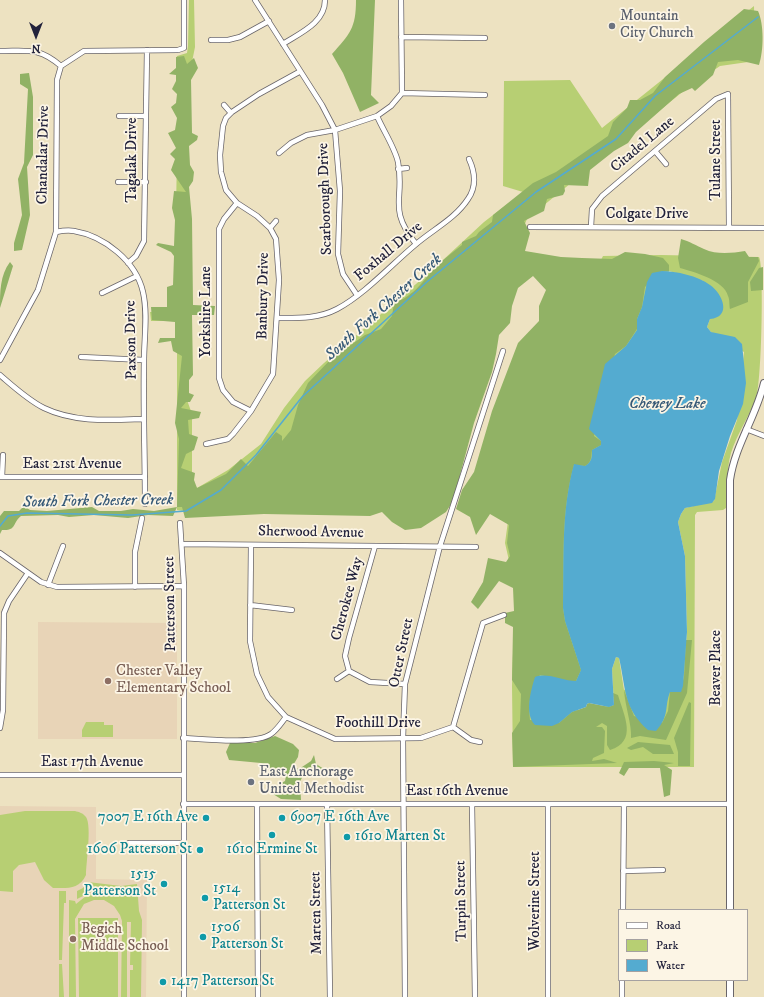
<!DOCTYPE html>
<html>
<head>
<meta charset="utf-8">
<style>
	body { margin:0 }
	#map { position:relative; width:764px; height:997px; overflow:hidden; background:#ede2c1; font-family:"IM FELL DW Pica",serif }
	canvas { display:block }
	.legend { position:absolute; left:618px; top:909px; width:130px; height:72px; box-sizing:border-box; background:#fcf5e5; border:1px solid #a5a1a1; margin:0; padding:5px 7px; list-style:none; font-size:12px; color:#22223b }
	.legend li { display:flex; align-items:center; gap:8px; height:20px }
	.legend b { width:20px; border:1px solid #a5a1a1 }
	.north { position:absolute; left:16px; top:16px; width:40px; height:40px; -webkit-text-stroke:3px #fcf5e5; paint-order:stroke; rotate:180deg; font-size:11px; font-weight:700; line-height:16px; text-align:center; color:#22223b }
	.north::after { content:''; display:block; margin:auto; width:14px; height:18px; background:#22223b; clip-path:polygon(50% 0,100% 100%,50% 72%,0 100%) }
</style>
</head>
<body>
<div id="map">
<canvas width="764" height="997"></canvas>
<ul class="legend">
<li><b style="height:5px;background:#fff"></b>Road</li>
<li><b style="height:11px;background:#b7cf73"></b>Park</li>
<li><b style="height:11px;background:#54abd0"></b>Water</li>
</ul>
<div class="north">N</div>
</div>
<script>
const ctx = document.querySelector('canvas').getContext('2d');
ctx.lineJoin = 'round';
function fillPath(path, color) { ctx.fillStyle = color; ctx.fill(path, 'evenodd'); }
function trace(path, color, width, dash) { ctx.strokeStyle = color; ctx.lineWidth = width; ctx.lineCap = dash ? 'butt' : 'round'; ctx.setLineDash(dash || []); ctx.stroke(path); }
function write(font, color, halo, rows, align = 'center') {
  ctx.font = font + ' "IM FELL DW Pica",serif'; ctx.lineWidth = 3.5; ctx.setLineDash([]); ctx.textBaseline = 'middle'; ctx.strokeStyle = halo; ctx.fillStyle = color; for (const [text, x, y, turn = 0] of rows) {
    ctx.save(); ctx.translate(x, y); ctx.rotate((+turn || 0) * Math.PI / 180); ctx.textAlign = isNaN(turn) ? turn : align; if (halo) ctx.strokeText(text, 0, 0); ctx.fillText(text, 0, 0); ctx.restore();
  }
}
const built = new Path2D(`
	M 38,622 L 177,623 L 177,739 L 38,739 Z
	M 0,806 L 96,807 L 96,879 L 147,880 L 146,997 L 0,997 Z`);
const green = new Path2D(`
	M 189,0 L 194,0 L 195,47 L 187,87 L 187,400 L 192,414 L 192,480 L 197,488 L 228,470 L 261,444 L 284,408 L 305,381 L 324,363 L 430,272 L 484,222 L 523,192 L 503,186 L 504,81 L 570,80 L 602,128 L 754,6 L 755,61 L 720,66 L 686,89 L 527,219 L 511,257 L 332,510 L 183,511 L 177,510 L 177,321 L 151,321 L 150,312 L 176,311 C 174,226 179,141 177,56 L 187,53 L 188,46 Z
	M 661,255 L 759,257 C 764,263 762,382 756,398 C 749,417 737,434 731,453 C 726,471 727,490 726,508 L 723,510 L 697,512 L 695,515 L 694,767 L 513,767 L 512,686 L 515,587 L 505,543 L 523,412 L 603,256 ZM 669,271 L 703,281 L 710,319 L 707,327 L 711,332 L 744,352 L 737,420 L 722,462 L 714,501 L 685,508 L 681,514 L 678,522 L 685,556 L 687,632 L 686,646 L 624,690 L 619,658 L 616,657 L 612,669 L 614,705 L 577,711 Z
	M 86,722 L 104,722 L 104,725 L 113,725 L 113,737 L 82,737 L 82,730 Z
	M 25,811 L 75,811 C 79,812 83,813 86,817 C 92,826 86,863 86,875 C 79,890 67,888 53,888 L 44,880 L 35,862 L 19,865 L 13,871 L 13,892 L 0,891 L 0,815 Z
	M 88,882 L 121,886 L 137,884 L 139,911 L 142,920 L 141,997 L 130,997 L 130,970 L 133,970 L 133,965 L 130,965 L 131,922 L 127,922 L 127,997 L 121,997 L 122,921 L 120,915 L 114,906 L 104,900 L 94,900 L 84,904 L 75,919 L 76,997 L 69,997 L 69,900 L 75,901 L 76,904 L 86,896 L 94,893 L 93,891 L 77,899 L 77,891 L 83,888 Z
	M 59,891 L 66,891 L 66,903 L 64,903 L 62,960 L 59,960 Z
	M 78,918 L 118,918 L 118,997 L 79,997 Z
	M 59,964 L 62,964 L 64,997 L 59,997 Z`);
const forest = new Path2D(`
	M 356,0 L 375,0 L 371,95 L 379,103 L 360,112 L 343,73 L 332,54 C 350,34 356,28 356,0 Z
	M 744,9 L 758,11 C 764,24 764,50 759,65 L 738,60 L 718,62 L 713,75 L 695,91 L 692,88 L 679,94 L 636,132 L 628,143 L 614,151 L 590,170 L 588,186 L 564,185 L 565,191 L 563,195 L 547,199 L 544,211 L 524,221 L 530,233 L 525,251 L 561,257 L 582,258 L 612,259 L 625,252 L 645,254 L 663,258 L 669,265 L 669,271 L 662,271 L 645,287 L 642,307 L 637,319 L 637,329 L 626,346 L 615,354 L 594,436 L 601,441 L 601,445 L 592,450 C 591,457 592,462 585,466 L 574,465 C 561,511 564,560 563,608 L 565,621 L 581,670 L 576,681 L 568,681 L 540,675 C 530,689 528,703 530,720 L 559,723 L 572,712 L 586,707 L 587,704 L 589,703 L 609,707 L 614,705 L 613,693 L 618,695 C 624,716 638,741 610,750 L 607,745 L 607,726 L 602,723 L 596,727 L 602,727 L 605,731 L 604,753 L 593,758 L 592,761 L 604,759 L 617,763 L 513,767 L 512,733 L 520,721 L 521,694 L 512,680 L 513,627 L 505,623 L 505,613 L 514,611 L 513,588 L 499,581 L 478,609 L 471,602 L 483,582 L 488,558 L 506,562 L 510,556 L 507,543 L 509,525 L 490,514 L 476,535 L 470,517 L 456,509 L 462,490 L 474,472 L 492,411 L 518,343 L 539,321 L 539,306 L 546,290 L 533,276 L 518,288 L 512,306 L 510,323 L 499,335 L 496,354 L 492,372 L 474,423 L 453,501 L 446,512 L 421,528 L 405,530 L 392,522 L 382,512 L 370,516 L 264,514 L 185,518 L 182,507 L 177,507 L 173,516 L 148,515 L 128,518 L 94,515 L 69,517 L 58,515 L 21,516 C 12,523 17,531 2,530 L 0,534 L 0,516 L 4,511 L 19,511 L 24,506 L 30,510 L 47,511 L 92,507 L 99,511 L 121,511 L 133,509 L 154,511 L 177,507 L 179,439 L 175,423 L 182,356 L 173,351 L 171,341 L 158,343 L 160,338 L 175,338 L 175,322 L 152,320 L 151,307 L 167,307 L 167,287 L 173,285 L 174,256 L 171,252 L 156,245 L 158,243 L 174,246 L 175,220 L 172,208 L 174,191 L 186,192 L 171,170 L 175,159 L 170,154 L 176,148 L 168,133 L 175,130 L 177,118 L 171,107 L 176,103 L 177,94 L 172,89 L 176,81 L 176,75 L 169,74 L 176,68 L 176,57 L 184,56 L 187,64 L 194,58 L 198,68 L 191,80 L 192,133 L 198,136 L 197,140 L 189,146 L 190,165 L 194,172 L 193,181 L 189,187 L 192,219 L 193,305 L 215,306 L 214,315 L 192,315 L 193,375 L 189,380 L 189,393 L 194,395 L 190,402 L 186,402 L 181,408 L 201,412 L 199,418 L 188,420 L 189,434 L 198,437 L 194,450 L 186,454 L 181,468 L 195,473 L 194,480 L 197,488 L 226,474 L 241,459 L 248,466 L 276,432 L 282,436 L 282,441 L 291,430 L 298,405 L 308,383 L 331,359 L 365,335 L 381,329 L 392,316 L 394,303 C 416,295 422,281 438,265 C 445,258 454,251 462,245 L 462,242 L 476,236 L 479,232 L 492,222 L 493,215 L 533,183 L 556,172 L 608,136 L 613,122 L 627,108 L 630,100 L 640,100 L 653,93 L 665,77 L 704,42 Z
	M 29,73 L 33,97 L 33,155 L 27,167 L 30,215 L 22,250 L 14,251 L 14,243 L 22,215 L 18,179 L 24,163 L 28,89 L 20,84 L 20,74 Z
	M 681,239 C 689,241 697,246 704,249 C 717,255 732,253 745,251 L 749,257 L 758,257 L 759,261 L 748,282 L 748,302 L 730,309 C 729,305 730,300 728,296 C 724,280 694,272 680,268 L 678,258 Z
	M 10,262 L 13,266 L 0,308 C 0,292 0,275 10,262 Z
	M 763,267 L 763,290 L 751,291 L 750,282 L 759,268 Z
	M 686,640 L 692,640 L 687,693 L 666,740 L 640,736 L 631,738 C 632,725 625,706 624,690 L 634,716 L 662,723 L 668,711 L 670,692 L 680,692 L 684,677 Z
	M 689,702 L 691,703 L 690,766 L 678,766 L 678,752 L 674,738 Z
	M 275,736 L 293,744 L 299,750 L 298,757 L 292,767 L 299,769 L 311,761 L 314,755 L 316,764 L 324,769 L 323,773 L 305,771 L 300,782 L 301,800 L 281,799 L 273,794 L 276,786 L 285,781 L 286,776 L 282,774 L 276,776 L 268,769 L 268,766 L 261,763 L 229,760 L 226,752 L 230,743 L 255,743 Z
	M 638,742 L 670,745 L 674,754 L 653,754 L 643,747 L 631,750 L 627,748 Z
	M 654,761 L 674,763 L 664,765 L 672,770 L 670,795 L 664,797 L 660,768 L 629,768 L 624,776 L 619,773 L 624,762 Z`);
const water = new Path2D(`
	M 662,271 C 676,271 698,276 710,285 C 723,294 732,317 710,319 L 707,327 L 711,332 L 735,337 L 742,344 L 746,383 L 743,404 L 730,436 L 719,471 L 715,499 L 712,503 L 685,508 L 681,514 L 678,522 L 685,556 L 687,632 L 683,686 L 681,692 L 670,692 C 664,708 670,715 656,731 L 648,730 C 623,708 626,688 619,658 L 616,657 L 612,669 L 614,705 L 609,707 L 589,703 L 587,704 L 586,707 L 572,712 L 559,723 L 552,726 L 535,725 C 524,714 531,690 535,677 C 547,672 563,681 576,681 L 581,670 L 565,621 L 563,608 C 564,560 561,511 574,464 L 585,466 C 592,462 592,457 592,450 L 601,445 L 601,441 L 589,429 L 605,364 L 626,346 L 637,330 L 637,319 L 642,307 L 647,282 L 652,273 Z`);
const stream = new Path2D(`
	M 0,526 L 8,516 L 27,513 L 132,515 L 186,511 L 221,490 L 256,455 L 302,397 L 428,281 L 536,192 L 616,139 L 655,96 L 758,17`);
const street = new Path2D(`
	M 255,0 L 322,105 L 335,130 L 340,191 L 338,254 L 343,274 L 357,295
	M 401,37 L 485,38
	M 211,40 L 228,40 L 240,37 L 269,21
	M 283,44 C 300,33 325,23 325,0
	M 0,51 C 28,51 39,47 61,66
	M 402,93 L 485,95
	M 224,105 L 231,113
	M 119,116 L 145,116
	M 377,116 C 383,130 395,148 398,162 C 405,199 387,208 416,244
	M 655,151 L 666,164
	M 279,153 L 291,143 L 307,135 L 335,130 L 377,116 L 391,106 L 402,93 L 401,0
	M 398,169 L 407,168
	M 118,182 L 146,182
	M 237,203 L 224,219 L 219,229 L 219,378 L 223,390 L 233,402 L 251,411
	M 530,227 L 764,228
	M 591,227 L 592,209 L 602,196 L 716,99 L 728,94 L 729,227
	M 270,228 L 276,221
	M 56,232 C 61,231 68,230 74,231 C 104,236 136,261 143,292 C 148,314 144,339 144,361 C 143,409 145,457 145,504
	M 128,263 L 136,256 L 144,241 L 147,50
	M 102,293 L 137,276
	M 277,318 C 297,318 318,319 337,309 C 365,294 391,265 415,245 C 432,230 455,219 468,199 C 477,186 475,172 469,159
	M 81,357 L 144,360
	M 0,360 L 38,290 L 56,232 L 57,80 L 61,66 L 84,51 L 178,50 L 184,48 L 184,0
	M 0,375 C 14,387 28,400 44,408 C 75,423 111,420 144,419
	M 746,429 L 764,436
	M 206,444 L 228,439 L 233,434 L 251,411 L 273,374 L 279,280 L 276,239 L 270,228 L 257,216 L 237,203 L 226,190 L 221,172 L 220,155 L 223,126 L 226,118 L 232,112 L 259,94 L 299,72
	M 0,477 L 145,477
	M 2,477 L 3,455
	M 180,523 L 184,586 L 184,997
	M 182,544 L 476,547
	M 251,545 L 250,641 L 257,674 L 268,697 L 286,717 L 335,739 L 421,738 L 453,727 L 483,623 L 504,615
	M 375,546 L 349,638 L 345,656 L 349,671 L 370,682 L 405,684
	M 0,553 L 41,582 L 57,587 L 184,586
	M 48,585 L 63,546
	M 135,587 L 135,552 L 142,518
	M 250,605 L 292,610
	M 184,673 L 195,673
	M 337,679 L 349,671
	M 453,727 L 471,740 L 480,742
	M 0,728 L 3,710 L 4,613 L 9,601 L 28,573
	M 183,738 C 203,739 256,745 271,734 C 277,730 282,722 286,717
	M 0,775 L 183,775
	M 183,804 L 730,804
	M 257,804 L 258,997
	M 327,804 L 330,997
	M 472,804 L 475,997
	M 548,804 L 548,997
	M 129,843 L 183,843
	M 623,871 L 663,870
	M 623,910 L 624,804
	M 405,997 L 403,738 L 405,684 L 440,546 L 503,351
	M 622,997 L 622,980`);
const secondary = new Path2D(`
	M 730,910 L 730,480 C 735,445 756,417 764,383
	M 730,980 L 730,997`);
const markers = [
	[612,26,4,"#6b7280"],
	[108,681,4,"#8d6e63"],
	[251,782,4,"#6b7280"],
	[206,818,4,"#0f9aa8"],
	[282,818,4,"#0f9aa8"],
	[272,835,4,"#0f9aa8"],
	[347,837,4,"#0f9aa8"],
	[200,850,4,"#0f9aa8"],
	[164,884,4,"#0f9aa8"],
	[205,898,4,"#0f9aa8"],
	[203,937,4,"#0f9aa8"],
	[73,939,4,"#8d6e63"],
	[163,982,4,"#0f9aa8"]
];
const worshipNames = [
	["Mountain",620,17],
	["City Church",620,34],
	["East Anchorage",259,773],
	["United Methodist",259,790]
];
const streetNames = [
	["Citadel Lane",643,145,-40],
	["Chandalar Drive",44,155,-89],
	["Tagalak Drive",133,160,-90],
	["Tulane Street",717,160,-90],
	["Scarborough Drive",326,199,-92],
	["Colgate Drive",647,215],
	["Foxhall Drive",389,252,-40],
	["Banbury Drive",264,296,-89],
	["Yorkshire Lane",207,312,-90],
	["Paxson Drive",132,340,-91],
	["East 21st Avenue",72,465],
	["Sherwood Avenue",311,533,1],
	["Cherokee Way",348,599,-75],
	["Patterson Street",171,604,-91],
	["Otter Street",402,653,-78],
	["Beaver Place",717,668,-90],
	["Foothill Drive",378,724],
	["East 17th Avenue",92,763],
	["East 16th Avenue",457,792],
	["Turpin Street",462,901,-91],
	["Wolverine Street",536,901,-90],
	["Marten Street",317,913,-91]
];
const educationNames = [
	["Chester Valley",116,672],
	["Elementary School",116,689],
	["Begich",81,930],
	["Middle School",81,947]
];
const cultureNames = [
	["7007 E 16th Ave",198,818,"right"],
	["6907 E 16th Ave",290,818],
	["1610 Marten St",355,837],
	["1606 Patterson St",192,850,"right"],
	["1610 Ermine St",272,850,"center"],
	["1515",156,875,"right"],
	["Patterson St",156,892,"right"],
	["1514",213,889],
	["Patterson St",213,906],
	["1506",211,928],
	["Patterson St",211,945],
	["1417 Patterson St",171,982]
];
const waterNames = [
	["South Fork Chester Creek",384,308,-42],
	["Cheney Lake",667,405],
	["South Fork Chester Creek",98,502,-1]
];
fillPath(built, '#e8d4b7');
fillPath(green, '#b7cf73');
fillPath(forest, '#91b265');
fillPath(water, '#54abd0');
trace(stream, '#54abd0', 1.5);
trace(street, '#69656a', 6);
trace(secondary, '#69656a', 8);
trace(street, '#fff', 4.5);
trace(secondary, '#fff', 6);
for (const [x, y, r, color] of markers) { const dot = new Path2D(); dot.arc(x, y, r, 0, 2 * Math.PI); ctx.fillStyle = color; ctx.fill(dot); trace(dot, '#fcf5e5', 1.5); }
write('15px', '#5b616d', '#fcf5e5', worshipNames, 'left');
write('15px', '#22223b', '#fcf5e5', streetNames);
write('15px', '#785e54', '#fcf5e5', educationNames, 'left');
write('15px', '#0d838f', '#fcf5e5', cultureNames, 'left');
write('italic 16px', '#365977', '#fcf5e5', waterNames);
</script>
</body>
</html>
